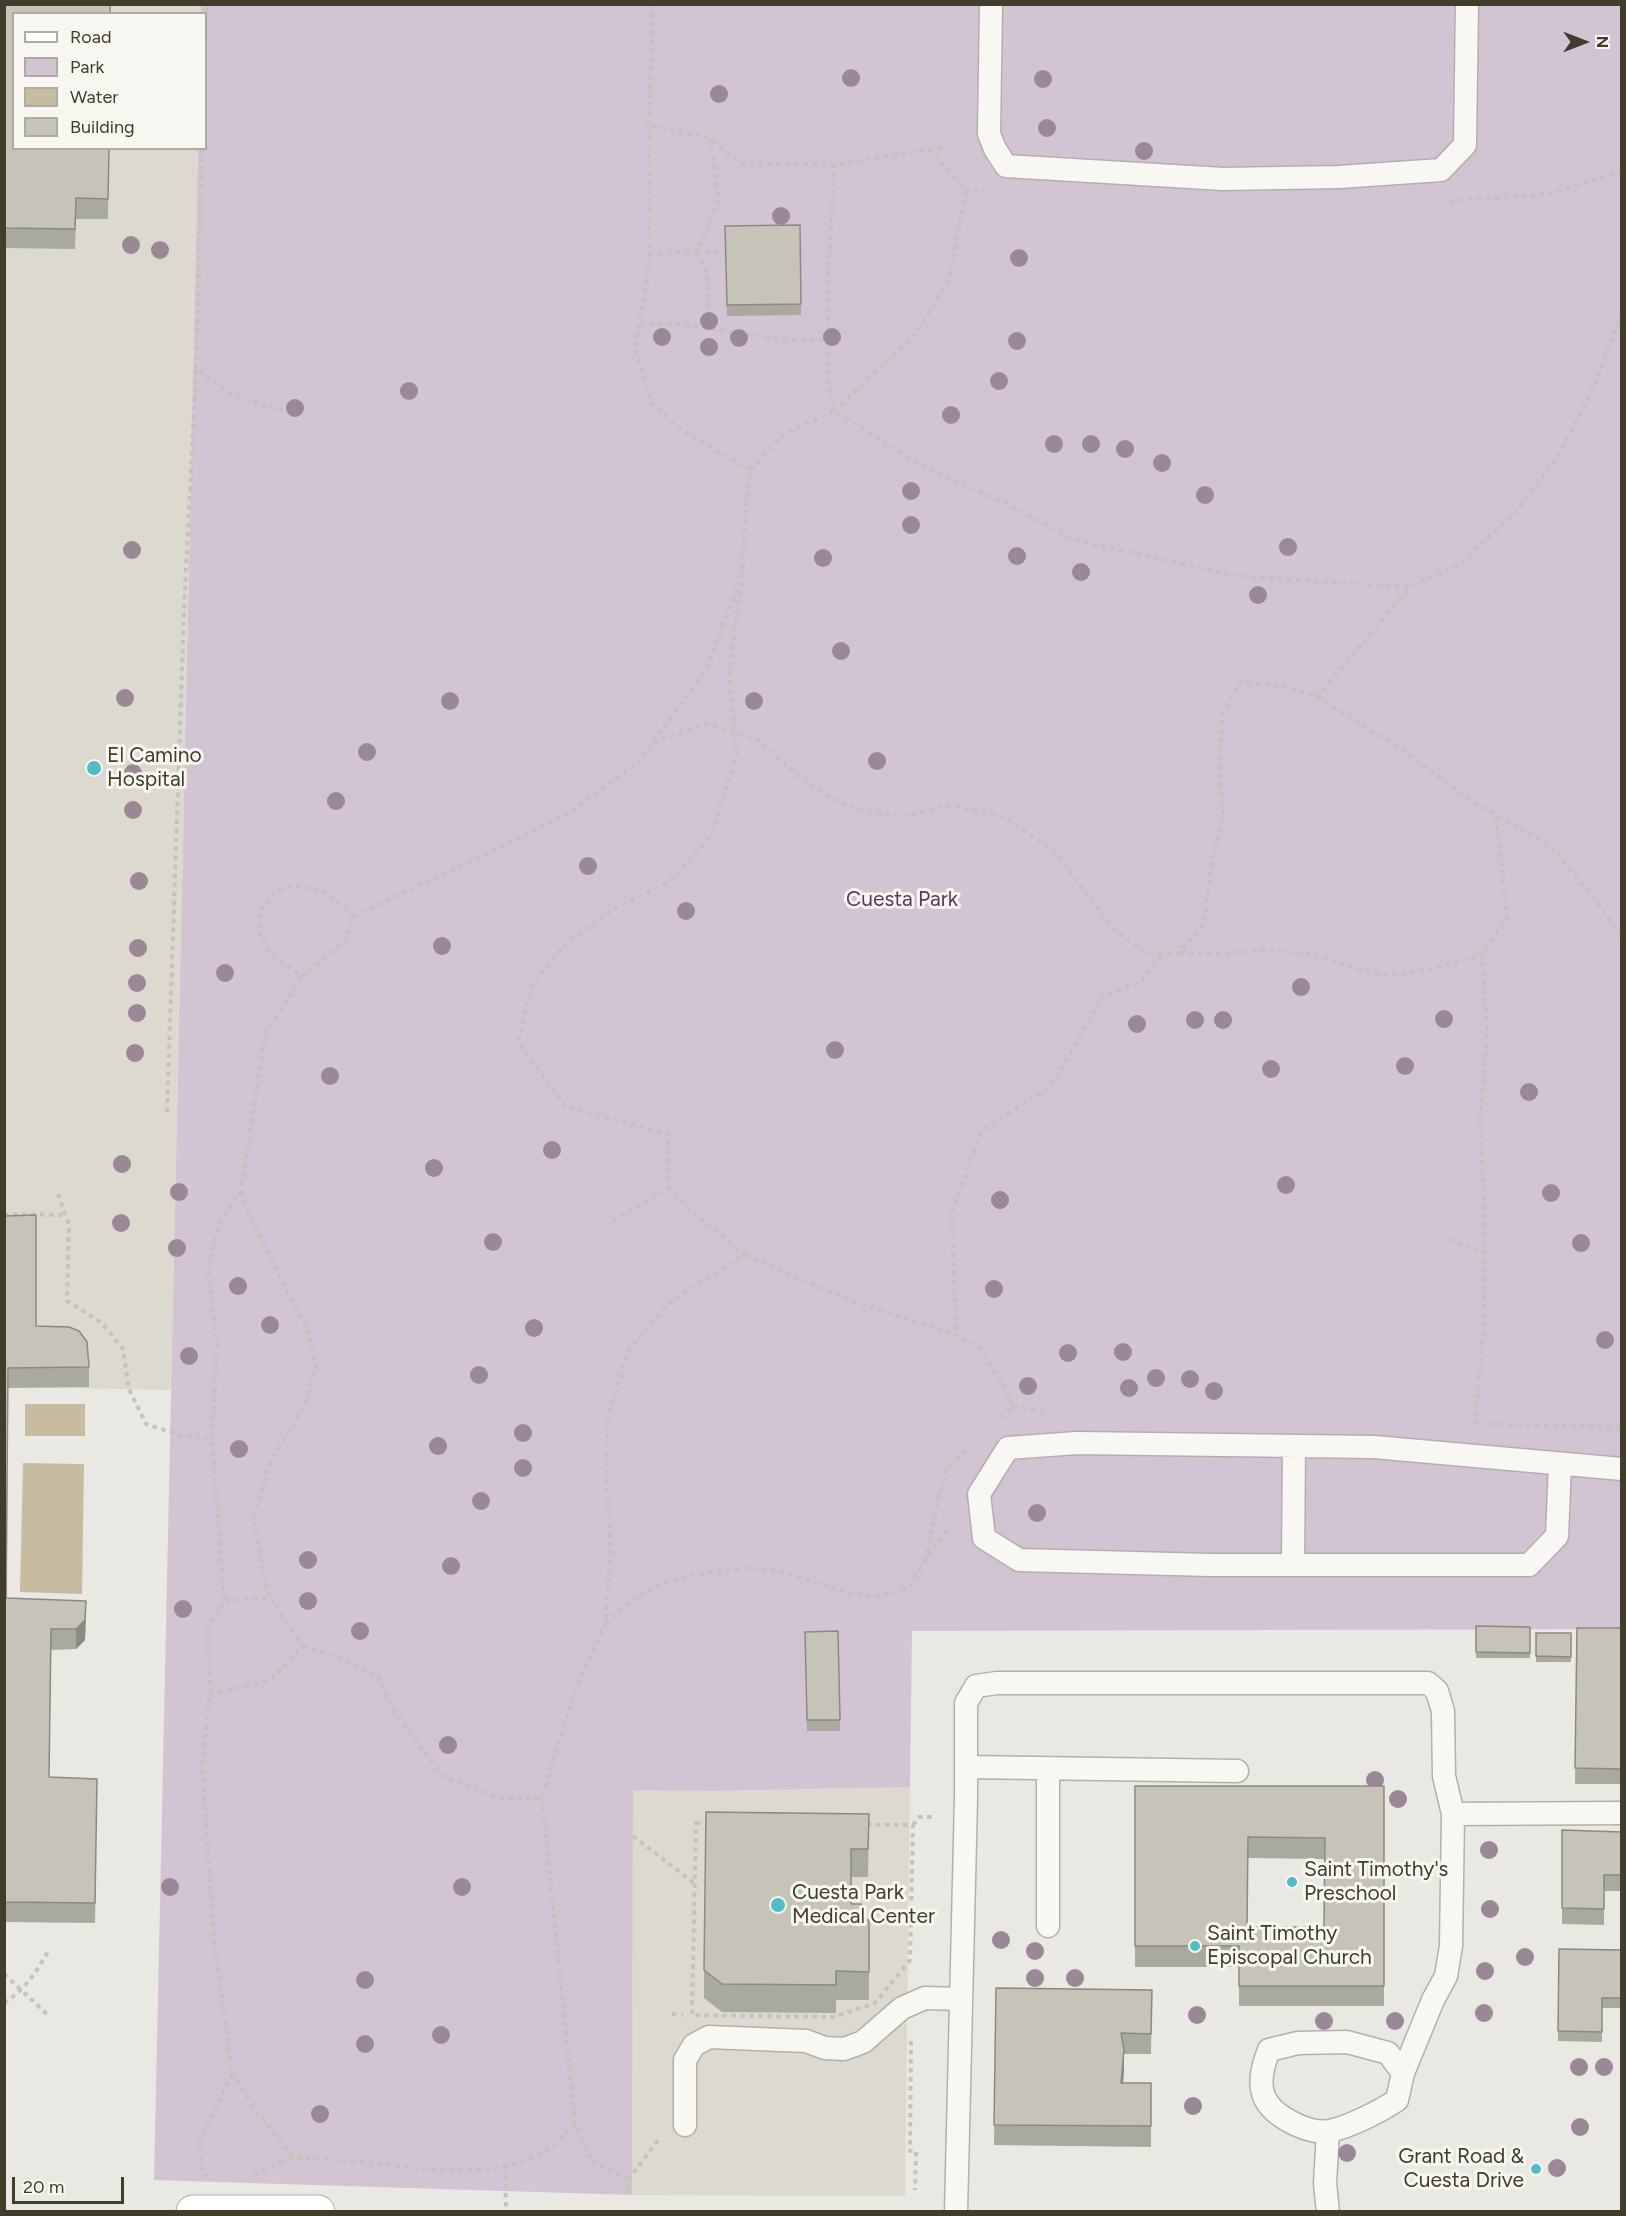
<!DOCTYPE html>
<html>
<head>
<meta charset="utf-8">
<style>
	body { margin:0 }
	#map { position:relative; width:1626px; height:2216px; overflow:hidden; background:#e9e8e2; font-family:Figtree,sans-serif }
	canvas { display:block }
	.frame { position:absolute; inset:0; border:6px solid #403d2b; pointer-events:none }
	.legend { position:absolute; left:12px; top:12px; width:195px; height:138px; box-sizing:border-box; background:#f7f6f1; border:2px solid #aeaca2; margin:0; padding:8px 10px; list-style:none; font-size:18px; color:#403d2b }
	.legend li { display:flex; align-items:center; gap:12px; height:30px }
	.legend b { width:30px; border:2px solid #aeaca2 }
	.north { position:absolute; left:1554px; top:12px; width:60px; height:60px; -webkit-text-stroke:4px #f7f6f1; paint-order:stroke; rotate:90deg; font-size:16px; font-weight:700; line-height:24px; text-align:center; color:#403d2b }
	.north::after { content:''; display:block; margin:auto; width:21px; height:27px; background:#403d2b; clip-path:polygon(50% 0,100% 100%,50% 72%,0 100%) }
	.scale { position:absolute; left:12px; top:2177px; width:112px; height:27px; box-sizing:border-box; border:3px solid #403d2b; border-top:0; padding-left:8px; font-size:18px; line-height:21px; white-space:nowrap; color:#403d2b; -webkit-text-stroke:4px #f7f6f1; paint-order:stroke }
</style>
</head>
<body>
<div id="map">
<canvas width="1626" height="2216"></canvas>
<div class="frame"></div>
<ul class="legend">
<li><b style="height:8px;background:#fff"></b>Road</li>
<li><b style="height:16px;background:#d2c4d3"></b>Park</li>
<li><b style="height:16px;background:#c7bca0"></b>Water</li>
<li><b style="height:16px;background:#c6c4b9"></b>Building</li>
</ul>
<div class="north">N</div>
<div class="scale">20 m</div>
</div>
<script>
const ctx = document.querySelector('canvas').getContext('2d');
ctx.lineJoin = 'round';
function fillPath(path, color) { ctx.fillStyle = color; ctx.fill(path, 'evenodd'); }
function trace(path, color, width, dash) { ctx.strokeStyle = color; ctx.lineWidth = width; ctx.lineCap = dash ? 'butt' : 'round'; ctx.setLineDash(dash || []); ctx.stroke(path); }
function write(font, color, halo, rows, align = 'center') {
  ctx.font = font + ' Figtree,sans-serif'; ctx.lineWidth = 6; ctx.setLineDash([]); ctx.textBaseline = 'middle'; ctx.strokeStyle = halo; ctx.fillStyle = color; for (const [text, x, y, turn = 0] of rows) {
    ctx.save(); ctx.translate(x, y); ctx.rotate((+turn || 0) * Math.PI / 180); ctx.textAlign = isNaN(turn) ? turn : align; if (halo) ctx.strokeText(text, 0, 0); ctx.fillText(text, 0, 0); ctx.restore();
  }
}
const built = new Path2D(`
	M 5,5 L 201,5 L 201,14 L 14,14 L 14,148 L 198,149 L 171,1390 L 5,1387 Z
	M 910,1787 L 905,2196 L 632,2195 L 633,1789 L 714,1791 Z`);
const green = new Path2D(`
	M 201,5 L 1621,5 L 1621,1629 L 912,1631 L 910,1787 L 714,1791 L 633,1790 L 632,2195 L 154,2180 L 198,149 L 206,148 L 206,14 L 201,13 Z`);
const water = new Path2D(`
	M 25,1404 L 85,1404 L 85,1436 L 25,1436 Z
	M 23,1463 L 84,1464 L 82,1594 L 20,1592 Z`);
const path = new Path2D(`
	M 206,39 L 206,4
	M 649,125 L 653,4
	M 202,148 L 196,369 L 232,395 L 286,412
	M 929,149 L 966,190 L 988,192
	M 1450,201 L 1548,194 L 1622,171
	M 696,252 L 707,273 L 708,328
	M 696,252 L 726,253
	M 649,254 L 696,252 L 719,201 L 710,139
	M 640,323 L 679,324 L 780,339 L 828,340
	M 834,410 L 828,385 L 828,279 L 834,165
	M 834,411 L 916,334 L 949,279 L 966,190
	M 751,470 L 689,435 L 653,405 L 635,349 L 647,279 L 649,254 L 649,125 L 710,138 L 739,163 L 834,165 L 944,147
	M 1317,697 L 1409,588
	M 653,742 L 708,724 L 757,739 L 800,778 L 846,806 L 899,817 L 950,805 L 1004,817 L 1052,849 L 1113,928 L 1144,953 L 1179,953 L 1204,924 L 1212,861 L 1223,817 L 1220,769 L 1222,715 L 1240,682 L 1283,686 L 1317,697 L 1406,752 L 1473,802 L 1550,845 L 1599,905 L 1622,938
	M 354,916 L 326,893 L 297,885 L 276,891 L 260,911 L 260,937 L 275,958 L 302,976 L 344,942 L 354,916 L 522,837 L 570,812 L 637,764 L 706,670 L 739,583
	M 1180,953 L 1217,954 L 1266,950 L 1317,955 L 1354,968 L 1389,976 L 1435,968 L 1482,955 L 1507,917 C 1502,883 1502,848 1494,814
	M 167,1112 L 184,609 L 196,369
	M 241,1192 L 245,1205 L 288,1294 L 307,1326 L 316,1365 L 305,1405 L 271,1461 L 254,1515 L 262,1568 L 270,1598
	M 58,1194 L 69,1225 L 67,1301 L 102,1323 L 123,1349 L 129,1389 L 146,1424 L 180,1435 L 212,1439
	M 4,1214 L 66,1215
	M 605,1225 L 669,1188 L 668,1134 L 565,1106 L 518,1042 L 532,985 L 565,944 L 615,908 L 668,883 L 711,836 L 737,753 L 729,675 L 742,576 L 746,506 L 751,470 L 784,434 L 834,411 L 927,469 L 1006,503 L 1074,540 L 1238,576 L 1409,587 L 1461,563 L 1514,514 L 1557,458 L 1591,394 L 1622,312
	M 1449,1239 L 1466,1247 L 1484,1250
	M 745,1255 L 852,1301 L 956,1335
	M 1013,1406 L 1049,1412
	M 1001,1418 L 1013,1406 L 1004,1386 L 978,1346 L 956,1335 L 952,1212 L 981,1131 L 1051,1086 L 1103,996 L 1141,982 L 1162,954
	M 1477,1423 L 1475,1423 L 1484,1323 L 1485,1222 L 1480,1123 L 1487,1033 L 1482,955
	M 1490,1424 L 1622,1427
	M 925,1561 L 939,1495 L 948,1467 L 971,1446
	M 605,1623 L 635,1599 L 661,1584 L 687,1576 L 743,1568 L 773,1570 L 851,1593 L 874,1596 L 896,1593 L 910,1585 L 925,1561 L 951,1525
	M 303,1646 L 341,1659 L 378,1677 L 393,1709 L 442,1776 L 500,1798 L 542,1798 L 575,1691 L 605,1624 L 611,1552 L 607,1489 L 607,1421 L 628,1351 L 671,1301 L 745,1255 L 694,1213 L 669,1188
	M 210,1695 L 270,1680 L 303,1646 L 270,1598 L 224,1601
	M 542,1798 L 575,2123 L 592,2161 L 628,2180 L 629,2189
	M 696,1823 L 913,1825 L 910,1960 L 875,2003 L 834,2017 L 692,2015 Z
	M 913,1825 L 919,1817 L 936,1817
	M 633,1836 L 694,1883
	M 4,1974 L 47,2014
	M 4,2003 C 25,1990 37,1971 49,1950
	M 672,2014 L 683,2015
	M 911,2041 L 910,2151 L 916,2151 L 915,2190
	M 232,2073 L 257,2112 L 293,2157 C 313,2159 333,2160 353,2161 C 418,2167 489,2185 549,2148 C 559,2143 567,2131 575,2123
	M 505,2166 L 506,2212
	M 254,2174 L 293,2157
	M 206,2178 L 202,2170 L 199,2144 L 232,2073 L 214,1939 L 202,1765 L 210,1695 L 207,1630 L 224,1601 L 212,1439 L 217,1344 L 208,1269 L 219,1223 L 241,1191 L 265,1035 L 302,976
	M 628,2180 L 658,2140`);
const service = new Path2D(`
	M 991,4 L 989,134 L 995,149 L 1006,166 L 1223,179 L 1339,177 L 1441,170 L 1465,145 L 1467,4
	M 1560,1464 L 1557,1536 L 1529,1565 L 1211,1565 L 1019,1560 L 984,1538 L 979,1494 L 1008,1448 L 1077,1443 L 1374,1447 L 1622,1469
	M 1293,1565 L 1294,1446
	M 966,1767 L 1237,1771
	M 1048,1768 L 1048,1926
	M 1453,1814 L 1622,1813
	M 1347,2042 L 1388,2053 L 1403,2073 L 1397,2100 C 1381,2111 1347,2128 1329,2131 C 1319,2133 1306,2129 1297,2125 C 1260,2108 1254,2087 1269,2050 L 1298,2043 Z
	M 685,2125 L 685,2060 L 694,2045 L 709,2037 L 806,2041 L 825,2048 L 844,2049 L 863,2042 L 902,2008 L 925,1998 L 961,1999
	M 956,2212 L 966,1798 L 966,1703 L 976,1686 L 997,1683 L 1428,1683 L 1437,1691 L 1443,1711 L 1444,1776 L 1453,1814 L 1451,1946 L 1446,1976 L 1433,2000 L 1403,2073
	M 1328,2212 L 1325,2183 L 1328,2132`);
const secondary = new Path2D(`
	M 193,2212 L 318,2212`);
const trees = [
	[851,78],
	[1043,79],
	[719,94],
	[1047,128],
	[1144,151],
	[781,216],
	[131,245],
	[160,250],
	[1019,258],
	[709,321],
	[662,337],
	[832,337],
	[739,338],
	[1017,341],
	[709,347],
	[999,381],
	[409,391],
	[295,408],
	[951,415],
	[1054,444],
	[1091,444],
	[1125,449],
	[1162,463],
	[911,491],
	[1205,495],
	[911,525],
	[1288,547],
	[132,550],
	[1017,556],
	[823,558],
	[1081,572],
	[1258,595],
	[841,651],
	[125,698],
	[450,701],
	[754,701],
	[367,752],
	[877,761],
	[133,773],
	[336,801],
	[133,810],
	[588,866],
	[139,881],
	[686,911],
	[442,946],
	[138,948],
	[225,973],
	[137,983],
	[1301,987],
	[137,1013],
	[1444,1019],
	[1195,1020],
	[1223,1020],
	[1137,1024],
	[835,1050],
	[135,1053],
	[1405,1066],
	[1271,1069],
	[330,1076],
	[1529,1092],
	[552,1150],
	[122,1164],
	[434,1168],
	[1286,1185],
	[179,1192],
	[1551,1193],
	[1000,1200],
	[121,1223],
	[493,1242],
	[1581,1243],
	[177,1248],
	[238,1286],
	[994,1289],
	[270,1325],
	[534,1328],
	[1605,1340],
	[1123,1352],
	[1068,1353],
	[189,1356],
	[479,1375],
	[1156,1378],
	[1190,1379],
	[1028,1386],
	[1129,1388],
	[1214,1391],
	[523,1433],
	[438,1446],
	[239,1449],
	[523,1468],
	[481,1501],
	[1037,1513],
	[308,1560],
	[451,1566],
	[308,1601],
	[183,1609],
	[360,1631],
	[448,1745],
	[1375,1780],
	[1398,1799],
	[1489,1850],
	[170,1887],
	[462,1887],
	[1490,1909],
	[1001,1940],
	[1035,1951],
	[1525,1957],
	[1485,1971],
	[1035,1978],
	[1075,1978],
	[365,1980],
	[1484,2013],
	[1197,2015],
	[1324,2021],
	[1395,2021],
	[441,2035],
	[365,2044],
	[1579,2067],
	[1604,2067],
	[1193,2106],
	[320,2114],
	[1580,2127],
	[1347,2153],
	[1557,2168]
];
const wall = new Path2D(`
	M 4,4 L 109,148 L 108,219 L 76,219 L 75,249 L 4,248 Z
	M 800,225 L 801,315 L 727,316 L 725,226 Z
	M 4,1216 L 36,1326 L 89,1367 L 89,1387 L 8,1388 L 7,1598 L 86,1621 L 85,1640 L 76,1649 L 51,1650 L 49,1777 L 97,1779 L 95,1923 L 4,1922 Z
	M 1476,1626 L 1530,1627 L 1530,1658 L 1476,1658 Z
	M 1577,1628 L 1622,1628 L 1622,1784 L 1575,1784 Z
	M 838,1631 L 840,1731 L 807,1731 L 805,1632 Z
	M 1536,1633 L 1571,1633 L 1571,1662 L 1536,1662 Z
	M 1135,1786 L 1384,1786 L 1384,2006 L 1239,2006 L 1239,1967 L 1135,1967 ZM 1248,1858 L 1325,1859 L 1324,1927 L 1247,1927 Z
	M 869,1814 L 868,1877 L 851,1877 L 851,1904 L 861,1920 L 869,1920 L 869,2000 L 836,2000 L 836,2013 L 722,2012 L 704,1998 L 704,1970 Z
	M 1562,1830 L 1622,1832 L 1622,1891 L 1604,1891 L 1604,1925 L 1562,1924 Z
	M 1559,1949 L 1622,1950 L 1622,2008 L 1602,2008 L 1602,2042 L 1558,2041 Z
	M 996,1988 L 1152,1990 L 1151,2054 L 1124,2054 L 1124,2070 L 1123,2083 L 1151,2083 L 1151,2147 L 994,2145 Z`);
const shadedWall = new Path2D(`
	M 86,1601 L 85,1640 L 76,1649 L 76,1629 Z
	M 1124,2050 L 1124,2070 L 1121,2103 L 1121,2083 Z`);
const building = new Path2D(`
	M 4,4 L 110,4 L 110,14 L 14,14 L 14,148 L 109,148 L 108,199 L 76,198 L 75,229 L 4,228 Z
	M 800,225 L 801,304 L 727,305 L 725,226 Z
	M 36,1215 L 36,1326 L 69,1327 L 79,1331 L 87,1342 L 89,1367 L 8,1368 L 6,1598 L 86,1601 L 85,1620 L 76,1629 L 51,1629 L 49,1777 L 97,1779 L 95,1903 L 4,1902 L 4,1216 Z
	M 1476,1626 L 1530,1627 L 1530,1653 L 1476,1652 Z
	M 1577,1628 L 1622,1628 L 1622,1769 L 1575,1768 Z
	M 838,1631 L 840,1720 L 807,1720 L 805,1632 Z
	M 1536,1633 L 1571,1633 L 1571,1657 L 1536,1656 Z
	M 1135,1786 L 1384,1786 L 1384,1986 L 1239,1986 L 1239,1946 L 1135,1946 ZM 1248,1837 L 1325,1838 L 1324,1927 L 1247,1927 Z
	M 706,1812 L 869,1814 L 868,1849 L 851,1849 L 851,1904 L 861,1904 L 861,1920 L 869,1920 L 869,1972 L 836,1971 L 836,1985 L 722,1984 L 704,1970 Z
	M 1562,1830 L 1622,1832 L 1622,1875 L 1604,1875 L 1604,1909 L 1562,1908 Z
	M 1559,1949 L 1622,1950 L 1622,1998 L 1602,1998 L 1602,2032 L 1558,2031 Z
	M 996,1988 L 1152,1990 L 1151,2034 L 1121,2033 L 1124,2050 L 1121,2083 L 1151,2083 L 1151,2126 L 994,2125 Z`);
const markers = [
	[94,768,8,"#50bcc5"],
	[1292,1882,6,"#50bcc5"],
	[778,1905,8,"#50bcc5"],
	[1195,1946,6,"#50bcc5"],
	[1536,2169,6,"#50bcc5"]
];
const poiNames = [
	["El Camino",107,756],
	["Hospital",107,780],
	["Saint Timothy's",1304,1870],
	["Preschool",1304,1894],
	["Cuesta Park",792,1893],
	["Medical Center",792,1917],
	["Saint Timothy",1207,1934],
	["Episcopal Church",1207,1958],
	["Grant Road &",1524,2157,"right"],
	["Cuesta Drive",1524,2181,"right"]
];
const parkNames = [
	["Cuesta Park",902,900]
];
fillPath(built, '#dbd9d0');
fillPath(green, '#d2c4d3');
fillPath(water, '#c7bca0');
trace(service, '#b3b1a7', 25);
trace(secondary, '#b3b1a7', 35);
trace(path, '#c4c3bc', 4, [4.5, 4.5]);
trace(service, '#f8f7f4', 22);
trace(secondary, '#fff', 33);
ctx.fillStyle = '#9b8897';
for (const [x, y] of trees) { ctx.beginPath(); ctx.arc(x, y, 9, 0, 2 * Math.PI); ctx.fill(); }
fillPath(wall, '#aaa99f');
fillPath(shadedWall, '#8b8982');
fillPath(building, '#c6c4b9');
trace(building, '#8b8982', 1.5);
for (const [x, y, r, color] of markers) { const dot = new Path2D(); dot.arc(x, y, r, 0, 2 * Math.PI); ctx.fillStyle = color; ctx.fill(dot); trace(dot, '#f7f6f1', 2); }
write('21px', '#403d2b', '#f7f6f1', poiNames, 'left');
write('21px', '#5b395a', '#f7f6f1', parkNames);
</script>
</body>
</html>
